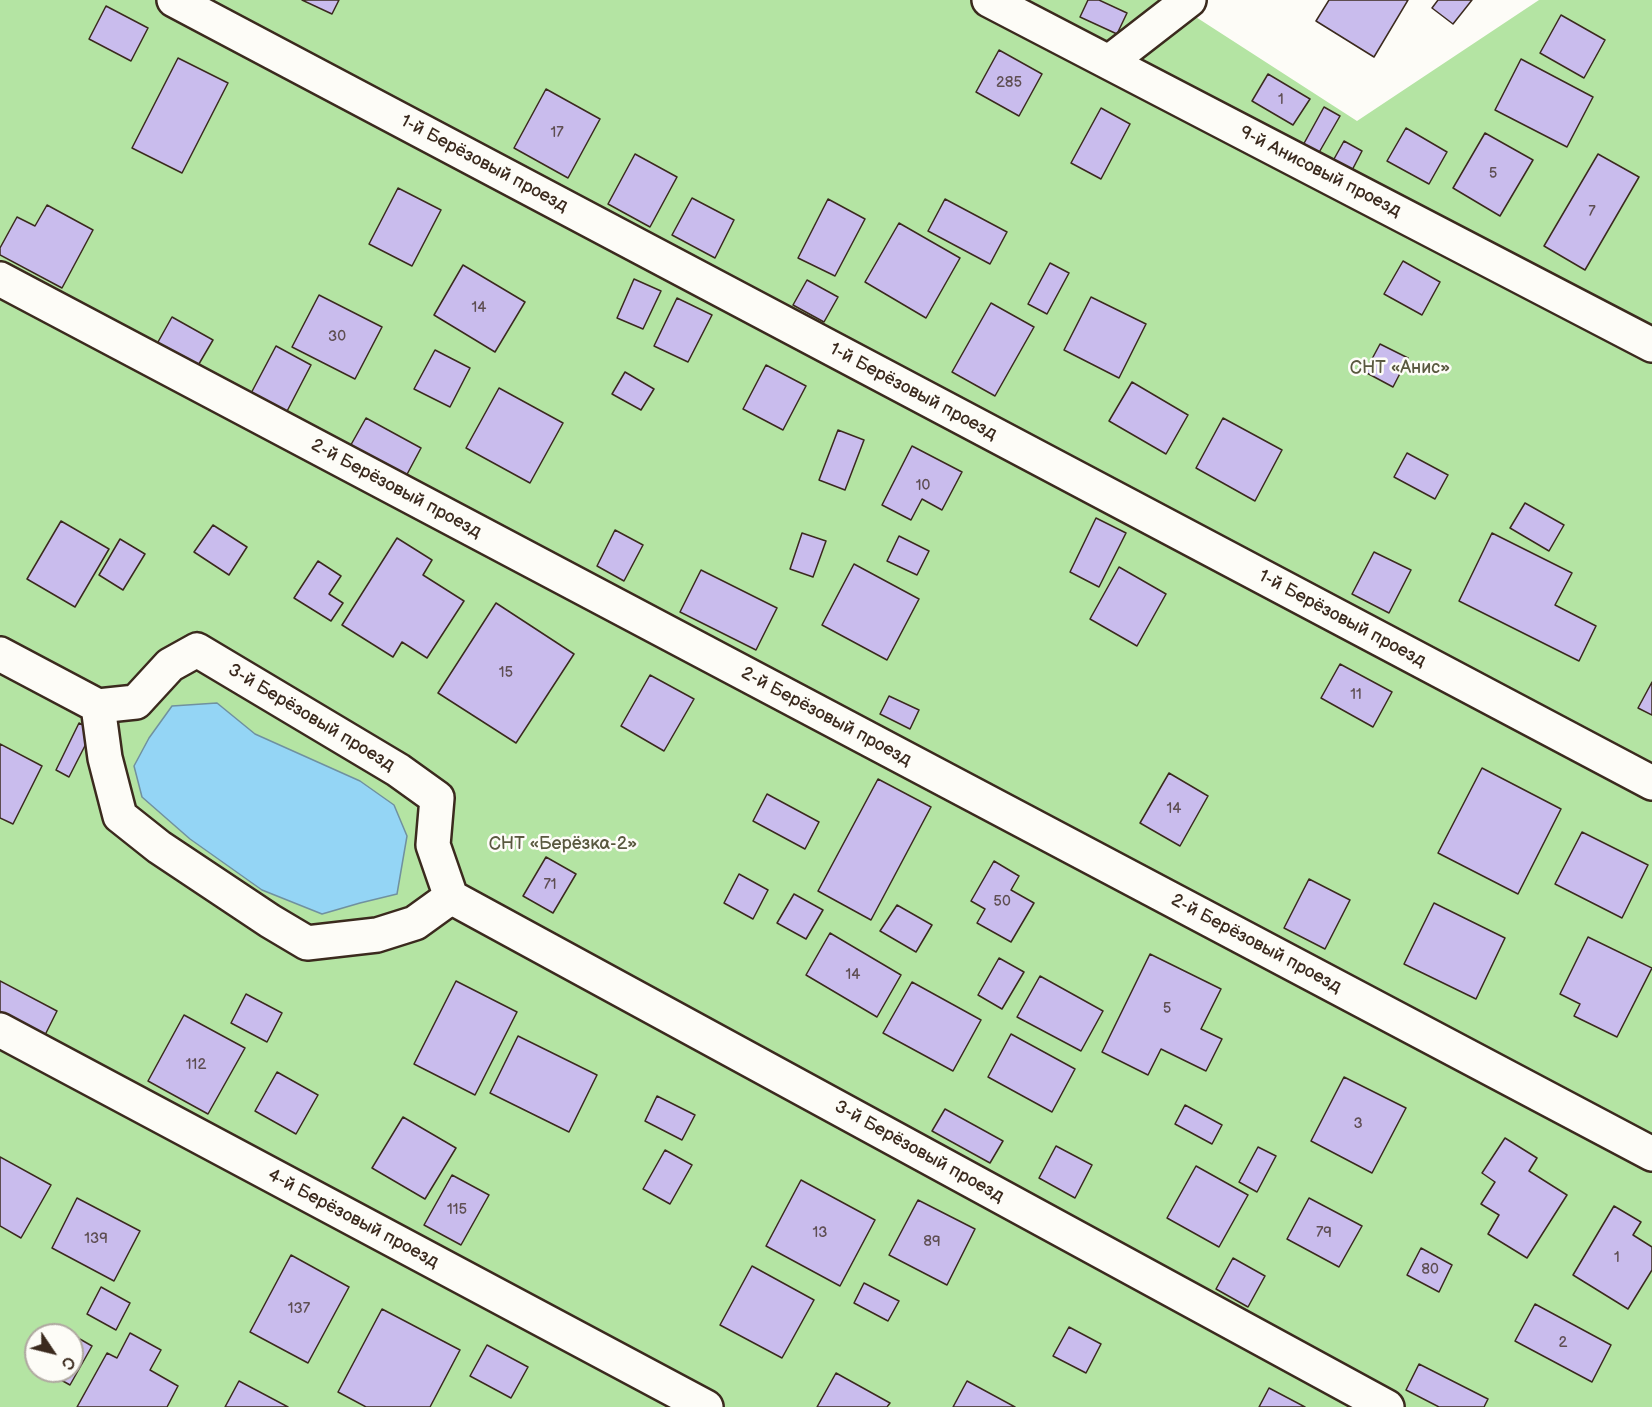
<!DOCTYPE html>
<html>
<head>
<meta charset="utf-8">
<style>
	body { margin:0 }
	#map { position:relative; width:1652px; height:1407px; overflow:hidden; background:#fdfcf7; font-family:"Balsamiq Sans",sans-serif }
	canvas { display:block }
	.north { position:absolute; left:24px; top:1323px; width:60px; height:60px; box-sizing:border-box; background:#fdfcf7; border:2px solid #afa8a0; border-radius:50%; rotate:125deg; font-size:16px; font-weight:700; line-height:24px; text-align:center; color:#3b2a1e }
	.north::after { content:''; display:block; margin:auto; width:21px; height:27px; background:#3b2a1e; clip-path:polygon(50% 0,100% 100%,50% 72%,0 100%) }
</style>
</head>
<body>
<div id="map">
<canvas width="1652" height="1407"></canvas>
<div class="north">С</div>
</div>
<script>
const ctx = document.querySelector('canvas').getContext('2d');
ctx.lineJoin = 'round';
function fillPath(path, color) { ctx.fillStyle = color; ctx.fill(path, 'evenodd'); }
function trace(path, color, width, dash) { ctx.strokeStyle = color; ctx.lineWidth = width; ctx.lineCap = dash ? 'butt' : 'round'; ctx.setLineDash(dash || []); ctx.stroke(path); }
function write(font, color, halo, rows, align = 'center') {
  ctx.font = font + ' "Balsamiq Sans",sans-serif'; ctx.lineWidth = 5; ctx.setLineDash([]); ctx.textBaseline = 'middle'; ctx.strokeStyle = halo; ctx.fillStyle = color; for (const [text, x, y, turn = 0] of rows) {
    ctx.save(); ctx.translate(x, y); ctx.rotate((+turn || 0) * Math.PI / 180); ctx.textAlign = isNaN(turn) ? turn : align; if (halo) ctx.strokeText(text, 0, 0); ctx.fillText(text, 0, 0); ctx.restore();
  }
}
const green = new Path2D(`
	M 0,0 L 1198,0 L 1185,10 L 1357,121 L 1539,0 L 1652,0 L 1652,1407 L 0,1407 ZM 36,1335 L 72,1335 L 72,1371 L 36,1371 Z`);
const water = new Path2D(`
	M 217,703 L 255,734 L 360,781 L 394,805 L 407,836 L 397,894 L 360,903 L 322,914 L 262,890 L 190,839 L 142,797 L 134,766 L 149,738 L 172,706 Z`);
const building = new Path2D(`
	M 302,0 L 339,0 L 332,14 Z
	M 1088,0 L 1099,0 L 1127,13 L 1117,34 L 1080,17 Z
	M 1329,0 L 1408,0 L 1374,57 L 1316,21 Z
	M 1438,0 L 1472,0 L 1453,24 L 1432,8 Z
	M 106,6 L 148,28 L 131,61 L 89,39 Z
	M 1561,15 L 1605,40 L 1584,78 L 1540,53 Z
	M 999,50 L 1042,74 L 1019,116 L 976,92 Z
	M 178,58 L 228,83 L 182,173 L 132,148 Z
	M 1521,59 L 1593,97 L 1567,147 L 1495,110 Z
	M 1268,74 L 1310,99 L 1293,125 L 1252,101 Z
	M 546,89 L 600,119 L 568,178 L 514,148 Z
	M 1324,107 L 1340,116 L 1317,156 L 1302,147 Z
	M 1101,108 L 1130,124 L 1101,179 L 1071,163 Z
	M 1406,128 L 1447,152 L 1429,184 L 1387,161 Z
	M 1485,133 L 1533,160 L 1500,216 L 1453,188 Z
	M 1344,141 L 1362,151 L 1348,178 L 1329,168 Z
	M 635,154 L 677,177 L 650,227 L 608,204 Z
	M 1598,154 L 1639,177 L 1585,270 L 1544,246 Z
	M 398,188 L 441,210 L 412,266 L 369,244 Z
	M 692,198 L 734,220 L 715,258 L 672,235 Z
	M 828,199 L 865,219 L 835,276 L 798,258 Z
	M 945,199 L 1007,232 L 990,264 L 928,231 Z
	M 47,205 L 93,230 L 62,288 L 0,255 L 0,248 L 17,217 L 35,226 Z
	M 899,223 L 960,258 L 926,318 L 865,282 Z
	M 1403,261 L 1440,282 L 1422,315 L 1384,294 Z
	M 1050,263 L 1069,273 L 1047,314 L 1028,304 Z
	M 463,265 L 525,302 L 495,352 L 434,315 Z
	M 634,279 L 661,291 L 643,329 L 617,318 Z
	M 807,280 L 838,297 L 824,322 L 793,305 Z
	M 319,295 L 382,327 L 355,379 L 292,347 Z
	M 1091,297 L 1146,324 L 1119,378 L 1064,350 Z
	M 677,298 L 712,315 L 688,362 L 654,346 Z
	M 991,303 L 1034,327 L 995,396 L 952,372 Z
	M 172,317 L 213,340 L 193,374 L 153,351 Z
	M 1380,344 L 1408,358 L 1393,387 L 1365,372 Z
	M 276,346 L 311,365 L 284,417 L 248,399 Z
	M 435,350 L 470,368 L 450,407 L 414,389 Z
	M 766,365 L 806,386 L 783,430 L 743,409 Z
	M 625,372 L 654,389 L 641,410 L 612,394 Z
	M 1132,382 L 1188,415 L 1166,454 L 1109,421 Z
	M 499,388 L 563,423 L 530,483 L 466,448 Z
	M 366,418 L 421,448 L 404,480 L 348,450 Z
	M 1223,418 L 1282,450 L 1255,501 L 1196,468 Z
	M 838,430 L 864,440 L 845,490 L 819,480 Z
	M 912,446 L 962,472 L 942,510 L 922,499 L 911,520 L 882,505 Z
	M 1407,453 L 1448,475 L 1435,499 L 1394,477 Z
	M 1525,503 L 1564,525 L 1549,551 L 1510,528 Z
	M 1096,518 L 1126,533 L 1099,587 L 1070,572 Z
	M 61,521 L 109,549 L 75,607 L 27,579 Z
	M 213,525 L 247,547 L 229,575 L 194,552 Z
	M 615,530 L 643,545 L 624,581 L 597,566 Z
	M 802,533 L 826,541 L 813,577 L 790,569 Z
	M 1492,533 L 1572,573 L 1555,605 L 1596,626 L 1579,661 L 1459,601 Z
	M 899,536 L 929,551 L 917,575 L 887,561 Z
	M 397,538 L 432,560 L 423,575 L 464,601 L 427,658 L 402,642 L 393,657 L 342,625 Z
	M 120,539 L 145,554 L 123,590 L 99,575 Z
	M 1374,552 L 1411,570 L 1389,613 L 1352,594 Z
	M 318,561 L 341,576 L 329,594 L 343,603 L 331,621 L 294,598 Z
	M 854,564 L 919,599 L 887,660 L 822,625 Z
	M 1119,567 L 1166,594 L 1137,646 L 1090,619 Z
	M 701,570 L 777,608 L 756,650 L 680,612 Z
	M 496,603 L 574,654 L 516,743 L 438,693 Z
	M 1340,664 L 1392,692 L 1373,727 L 1321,698 Z
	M 650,675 L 694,699 L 664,751 L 621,726 Z
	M 1652,682 L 1652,715 L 1638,708 Z
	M 889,696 L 919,710 L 910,729 L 880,714 Z
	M 79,723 L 93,730 L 69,777 L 56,770 Z
	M 0,744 L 42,766 L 13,824 L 0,818 Z
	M 1482,768 L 1561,809 L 1518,894 L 1438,853 Z
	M 1169,773 L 1208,796 L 1180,846 L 1140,823 Z
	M 878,779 L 931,807 L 871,920 L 818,891 Z
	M 767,794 L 819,822 L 805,849 L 753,821 Z
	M 1582,832 L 1648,865 L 1622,918 L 1555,884 Z
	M 546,857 L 576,874 L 553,913 L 523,896 Z
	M 994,861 L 1019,876 L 1011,890 L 1034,903 L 1011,942 L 977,923 L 985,909 L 971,901 Z
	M 739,874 L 768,890 L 753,919 L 724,903 Z
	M 1309,879 L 1350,900 L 1325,949 L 1284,928 Z
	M 794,894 L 823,910 L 806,939 L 777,923 Z
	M 1434,903 L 1505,938 L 1476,999 L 1404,964 Z
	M 897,905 L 932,925 L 916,952 L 880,931 Z
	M 830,933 L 901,975 L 877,1017 L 806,975 Z
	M 1588,937 L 1652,968 L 1617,1037 L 1574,1016 L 1580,1004 L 1560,994 Z
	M 1150,954 L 1221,989 L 1201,1029 L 1222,1039 L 1206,1071 L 1161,1049 L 1148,1075 L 1102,1052 Z
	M 999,958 L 1024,972 L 1002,1009 L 978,995 Z
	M 1040,976 L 1103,1011 L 1081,1051 L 1017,1017 Z
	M 0,981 L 57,1011 L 43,1039 L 0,1017 Z
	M 456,981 L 517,1012 L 475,1095 L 414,1064 Z
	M 912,982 L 981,1020 L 953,1071 L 883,1033 Z
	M 246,994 L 282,1013 L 267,1042 L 231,1023 Z
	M 184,1015 L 245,1048 L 208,1114 L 148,1081 Z
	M 1011,1034 L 1075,1069 L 1052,1112 L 988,1077 Z
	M 518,1036 L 597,1075 L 569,1132 L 490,1093 Z
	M 277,1072 L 318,1095 L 296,1134 L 255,1111 Z
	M 1344,1077 L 1406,1108 L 1372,1173 L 1311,1141 Z
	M 657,1096 L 695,1115 L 682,1140 L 645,1121 Z
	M 1185,1105 L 1222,1125 L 1212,1144 L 1175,1124 Z
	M 945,1109 L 1003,1141 L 990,1163 L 932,1131 Z
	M 403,1117 L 456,1148 L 425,1199 L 372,1168 Z
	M 1505,1138 L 1537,1158 L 1529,1171 L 1567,1195 L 1527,1258 L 1488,1234 L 1499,1215 L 1481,1204 L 1495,1182 L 1482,1173 Z
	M 1056,1146 L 1092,1165 L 1075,1198 L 1039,1178 Z
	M 1258,1147 L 1276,1156 L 1257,1192 L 1239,1182 Z
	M 665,1150 L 692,1165 L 670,1204 L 643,1189 Z
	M 0,1157 L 51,1185 L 21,1238 L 0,1226 Z
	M 1196,1166 L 1248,1195 L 1219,1247 L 1167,1218 Z
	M 452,1175 L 489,1195 L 461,1245 L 424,1225 Z
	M 801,1180 L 875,1220 L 840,1286 L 766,1246 Z
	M 77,1198 L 140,1231 L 114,1281 L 52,1248 Z
	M 1309,1198 L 1362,1226 L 1339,1267 L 1287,1239 Z
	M 918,1200 L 975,1229 L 947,1285 L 889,1255 Z
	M 1614,1206 L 1641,1222 L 1633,1235 L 1652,1247 L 1652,1270 L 1628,1309 L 1573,1275 Z
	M 1421,1248 L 1452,1265 L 1439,1292 L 1407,1275 Z
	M 291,1255 L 349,1287 L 308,1363 L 250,1332 Z
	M 1233,1258 L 1265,1276 L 1248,1307 L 1216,1289 Z
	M 752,1266 L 814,1300 L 782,1358 L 720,1325 Z
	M 864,1283 L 899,1301 L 888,1321 L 854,1303 Z
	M 101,1287 L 130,1303 L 116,1330 L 87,1314 Z
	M 1535,1304 L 1611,1345 L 1592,1382 L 1515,1341 Z
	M 382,1309 L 460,1350 L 430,1407 L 366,1407 L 338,1392 Z
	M 59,1327 L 92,1346 L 70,1385 L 45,1371 L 72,1371 L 72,1335 L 55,1335 Z
	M 1069,1327 L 1101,1344 L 1086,1373 L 1053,1356 Z
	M 130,1333 L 161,1350 L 150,1370 L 178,1386 L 167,1407 L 77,1407 L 107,1353 L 117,1358 Z
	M 487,1345 L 528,1367 L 511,1398 L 470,1376 Z
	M 1419,1364 L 1488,1399 L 1484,1407 L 1439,1407 L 1406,1390 Z
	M 836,1373 L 890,1403 L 887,1407 L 817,1407 Z
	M 239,1381 L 288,1407 L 225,1407 Z
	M 967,1381 L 1015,1407 L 953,1407 Z
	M 1269,1388 L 1305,1407 L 1259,1407 Z`);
const minor = new Path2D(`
	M 174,0 L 1652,783
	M 989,0 L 1652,345
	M 1109,62 L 1189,0
	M 0,279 L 1652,1154
	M 0,654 L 98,706 L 136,702 L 170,665 L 197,650 L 398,770 L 437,798 L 433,845 L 451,897 L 1387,1407
	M 98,706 L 105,758 L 120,816 L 159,847 L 270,921 L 307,943 L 377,935 L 415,923 L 451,897
	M 0,1030 L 706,1407`);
const numberNames = [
	["285",1009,83],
	["1",1281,100],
	["17",557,133],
	["5",1493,174],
	["7",1592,212],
	["14",479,308],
	["30",337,337],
	["10",923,486],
	["15",506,673],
	["11",1356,695],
	["14",1174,809],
	["71",550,885],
	["50",1002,902],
	["14",853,975],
	["5",1167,1009],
	["112",196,1065],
	["3",1358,1124],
	["115",457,1210],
	["13",820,1233],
	["79",1324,1233],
	["139",96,1239],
	["89",932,1242],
	["1",1617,1258],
	["80",1430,1270],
	["137",299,1309],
	["2",1563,1343]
];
const streetNames = [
	["1-й Берёзовый проезд",484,164,28],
	["9-й Анисовый проезд",1320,172,27],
	["1-й Берёзовый проезд",913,392,28],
	["2-й Берёзовый проезд",396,489,28],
	["1-й Берёзовый проезд",1342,619,28],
	["2-й Берёзовый проезд",826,717,28],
	["3-й Берёзовый проезд",311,718,31],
	["2-й Берёзовый проезд",1256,944,28],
	["3-й Берёзовый проезд",919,1152,29],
	["4-й Берёзовый проезд",353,1219,28]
];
const parkNames = [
	["СНТ «Анис»",1400,368],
	["СНТ «Берёзка-2»",563,844]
];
fillPath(green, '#b4e4a3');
fillPath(water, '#94d5f5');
trace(water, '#70919f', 1.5);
fillPath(building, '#c9bced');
trace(building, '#3b2a1e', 1.5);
trace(minor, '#3b2a1e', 38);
trace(minor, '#fdfcf7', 33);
write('15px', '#5e4e52', null, numberNames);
write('18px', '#3b2a1e', '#fdfcf7', streetNames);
write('18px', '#59583f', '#fdfcf7', parkNames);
</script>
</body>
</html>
